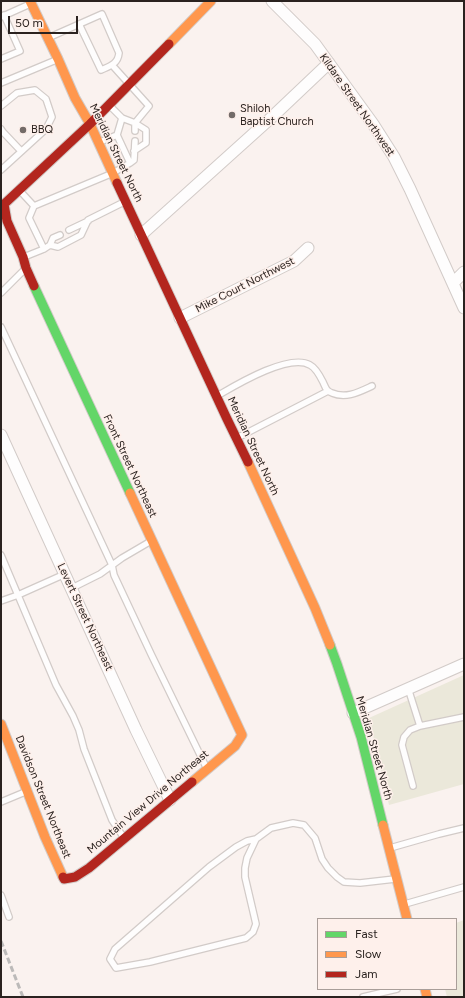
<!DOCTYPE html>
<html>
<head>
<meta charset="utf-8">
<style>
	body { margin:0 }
	#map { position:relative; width:465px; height:998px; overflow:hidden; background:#faf2ef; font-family:Figtree,sans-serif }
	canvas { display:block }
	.frame { position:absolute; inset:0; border:2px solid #2a221f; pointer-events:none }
	.legend { position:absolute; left:317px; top:918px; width:140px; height:72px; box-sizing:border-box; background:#fef0eb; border:1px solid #a99e99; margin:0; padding:5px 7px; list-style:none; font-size:12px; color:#2a221f }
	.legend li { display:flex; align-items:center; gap:8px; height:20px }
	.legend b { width:20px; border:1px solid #a99e99 }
	.scale { position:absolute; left:8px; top:16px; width:70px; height:18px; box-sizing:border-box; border:2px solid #2a221f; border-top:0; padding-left:5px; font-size:12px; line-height:14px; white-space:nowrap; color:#2a221f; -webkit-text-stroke:3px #fef0eb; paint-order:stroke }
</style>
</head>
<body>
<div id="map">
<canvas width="465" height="998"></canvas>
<div class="frame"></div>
<ul class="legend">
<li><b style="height:5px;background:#63d668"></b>Fast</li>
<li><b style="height:5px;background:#ff974d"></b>Slow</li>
<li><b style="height:5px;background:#b3261e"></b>Jam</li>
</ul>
<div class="scale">50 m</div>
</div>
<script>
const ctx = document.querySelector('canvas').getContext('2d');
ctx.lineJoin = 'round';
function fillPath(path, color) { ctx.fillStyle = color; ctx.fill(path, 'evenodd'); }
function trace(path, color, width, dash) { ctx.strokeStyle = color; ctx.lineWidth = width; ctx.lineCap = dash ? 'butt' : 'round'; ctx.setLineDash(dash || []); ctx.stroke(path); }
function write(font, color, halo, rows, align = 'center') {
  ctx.font = font + ' Figtree,sans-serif'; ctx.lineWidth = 3; ctx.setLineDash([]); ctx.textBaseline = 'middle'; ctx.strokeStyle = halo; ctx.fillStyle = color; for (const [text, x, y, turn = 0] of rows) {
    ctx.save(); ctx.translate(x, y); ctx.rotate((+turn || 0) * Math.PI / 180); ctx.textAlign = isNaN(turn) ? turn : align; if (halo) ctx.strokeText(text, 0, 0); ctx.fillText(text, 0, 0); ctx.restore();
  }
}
const green = new Path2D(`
	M 464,675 L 464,784 L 389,805 L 369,718 Z
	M 464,920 L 464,997 L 447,997 L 445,989 L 456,989 L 456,923 Z`);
const lane = new Path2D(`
	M 1,17 L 30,4
	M 50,37 L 102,14 L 119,53 C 118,64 110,66 101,70 L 79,24
	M 1,59 L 20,51 L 4,15
	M 1,83 L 56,60
	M 1,106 L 17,93 L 35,90 L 46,99 L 52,117 L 46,129 L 1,170
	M 110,106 L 122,118 L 135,123 L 149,106 L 112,65
	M 1,129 L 3,132 L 21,151
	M 100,142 L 117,135 L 122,118
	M 134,151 L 146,143 L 146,130 L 135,123 L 135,131
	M 130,163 L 134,160 L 135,141
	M 21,192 L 34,206 L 113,173 L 130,163 L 117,135
	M 69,230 L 88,221
	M 50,245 L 53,238 L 60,235
	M 44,249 L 50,245 L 58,247 L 81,235 L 88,220 L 124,202
	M 24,257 L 44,249 L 29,218 L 34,206
	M 1,293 L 25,269
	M 1,327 L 112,565 L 114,575 L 151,654 L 207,769
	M 217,396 C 236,385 289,353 310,365 C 316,368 320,376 323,382 C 324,384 325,387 327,390 C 329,392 329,392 332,393 C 346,399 359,392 372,386
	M 237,438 L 328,391
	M 1,555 L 56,685 L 73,716 L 79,730 L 84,749 L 112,820 L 124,838
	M 72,588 L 100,574 L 122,558 L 151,541
	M 1,601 L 18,595 L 65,574
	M 408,688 L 420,726 L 464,717
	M 413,786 L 402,745 L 404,737 L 410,730 L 420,726
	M 1,802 L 25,792
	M 256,839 L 247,858 L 245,868 L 245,877 L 256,924 L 253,932 L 246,938 L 150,962 L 116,968 L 110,959 L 115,949 L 209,867 L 236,847 L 247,841 Z
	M 256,839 L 271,828 L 293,823 L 304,825 L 315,838 L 322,859 L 328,868 L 337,877 L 344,882 L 360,883 L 395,879
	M 390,848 L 439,834 L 464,828
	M 1,895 L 9,917
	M 405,904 L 464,887
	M 363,997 L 397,989`);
const street = new Path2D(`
	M 272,1 L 315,44 L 373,124 L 394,157 L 410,189 L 464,308
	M 141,235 L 272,117 L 329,63
	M 453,283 L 464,272
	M 180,318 L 294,261 L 308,248
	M 1,435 L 136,730 L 170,800
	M 353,713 L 464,664`);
const fast = new Path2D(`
	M 34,286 L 130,493
	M 330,645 L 337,664 L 361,737 L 383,825`);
const slow = new Path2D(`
	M 30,1 L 58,59 L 75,98 L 90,124 L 117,183
	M 169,44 L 211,1
	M 248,462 L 315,608 L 330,645
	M 130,493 L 242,735 L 235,746 L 192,782
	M 1,724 L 45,837 L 63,877
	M 383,825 L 407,919
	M 425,989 L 427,997`);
const jam = new Path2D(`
	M 117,183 L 227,419 L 248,462
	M 4,204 L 7,221 L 23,257 L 26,268 L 34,286
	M 1,207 L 90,124 L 169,44
	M 63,877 L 64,879 L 75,877 L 89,868 L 192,782`);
const rail = new Path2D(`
	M 1,941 L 23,997`);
const markers = [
	[232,115,4,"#736b68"],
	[23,130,4,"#736b68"]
];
const streetNames = [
	["Kildare Street Northwest",357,105,55],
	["Meridian Street North",116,153,64],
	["Mike Court Northwest",245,285,-27],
	["Meridian Street North",253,446,65],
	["Front Street Northeast",130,466,65],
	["Levert Street Northeast",85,617,65],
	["Meridian Street North",374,748,74],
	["Davidson Street Northeast",43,797,68],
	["Mountain View Drive Northeast",148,802,-40]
];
const poiNames = [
	["Shiloh",240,109],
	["Baptist Church",240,122],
	["BBQ",31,130]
];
fillPath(green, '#ebe8da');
trace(lane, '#d2cbc8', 8);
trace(street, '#d2cbc8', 13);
trace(fast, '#d2cbc8', 11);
trace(slow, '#d2cbc8', 11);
trace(jam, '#d2cbc8', 11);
trace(lane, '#fefdfd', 5.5);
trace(street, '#fefdfd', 11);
trace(fast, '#63d668', 9);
trace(slow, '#ff974d', 9);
trace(jam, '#b3261e', 9);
trace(rail, '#bcbab9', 3, [6, 3]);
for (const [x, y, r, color] of markers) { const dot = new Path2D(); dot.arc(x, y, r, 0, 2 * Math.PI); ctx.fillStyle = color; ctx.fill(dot); trace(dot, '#fef0eb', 1.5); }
write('11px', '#2a221f', '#fef0eb', streetNames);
write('11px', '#2a221f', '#fef0eb', poiNames, 'left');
</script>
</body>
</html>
